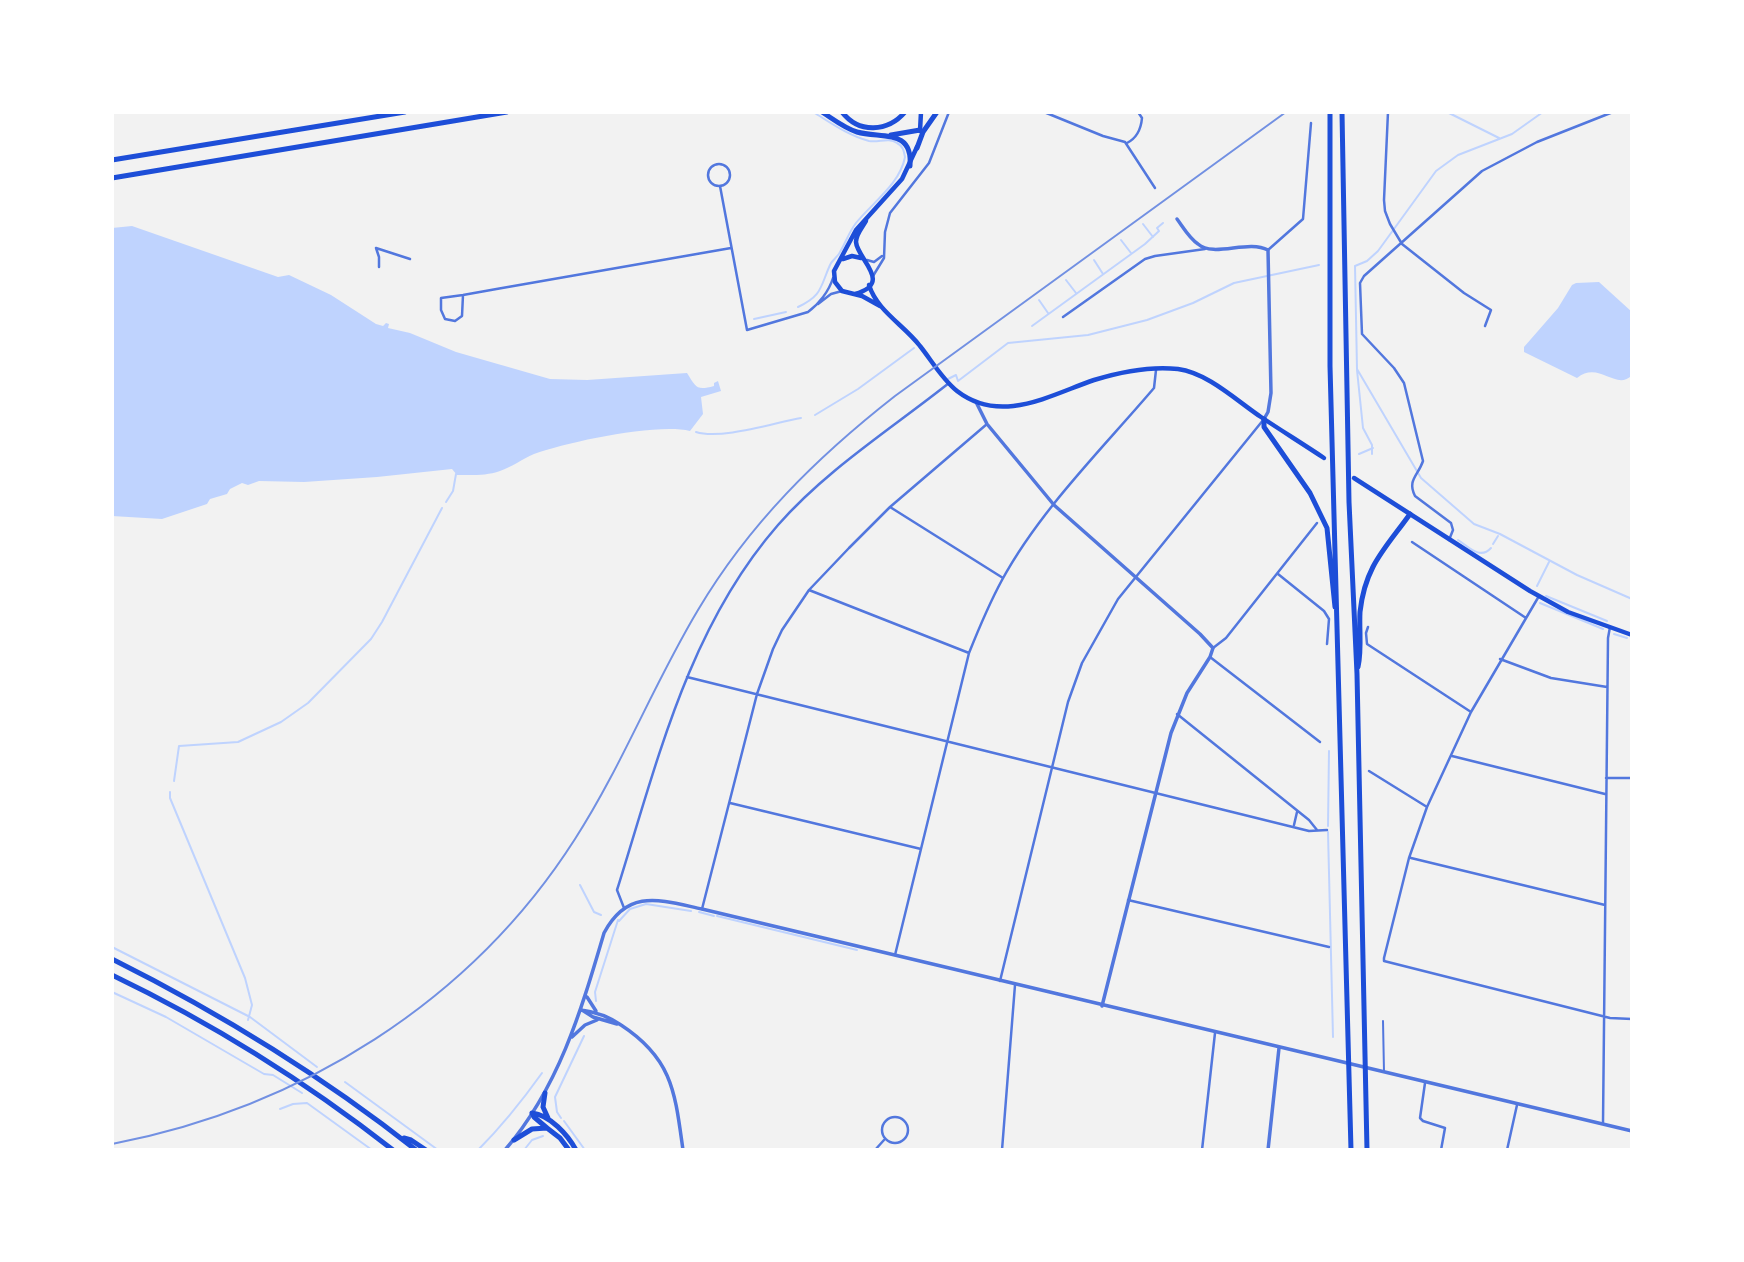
<!DOCTYPE html>
<html>
<head>
<meta charset="utf-8">
<style>
	body { margin:0 }
	#map { position:relative; width:1744px; height:1262px; overflow:hidden; background:#f2f2f2; font-family:Rubik,sans-serif }
	canvas { display:block }
	.frame { position:absolute; inset:0; border:114px solid #fff; pointer-events:none }
</style>
</head>
<body>
<div id="map">
<canvas width="1744" height="1262"></canvas>
<div class="frame"></div>
</div>
<script>
const ctx = document.querySelector('canvas').getContext('2d');
ctx.lineJoin = 'round';
function fillPath(path, color) { ctx.fillStyle = color; ctx.fill(path, 'evenodd'); }
function trace(path, color, width, dash) { ctx.strokeStyle = color; ctx.lineWidth = width; ctx.lineCap = dash ? 'butt' : 'round'; ctx.setLineDash(dash || []); ctx.stroke(path); }
const water = new Path2D(`
	M 132,226 L 278,277 L 289,275 L 331,295 L 376,324 L 383,326 L 386,323 L 389,324 L 388,328 L 410,333 L 456,352 L 550,379 L 587,380 L 687,373 C 696,387 696,391 714,386 L 714,383 L 718,381 L 721,391 L 701,397 L 703,414 L 690,431 C 656,423 568,442 534,454 C 522,459 512,467 500,471 C 486,476 471,475 457,475 L 452,469 L 377,477 L 304,482 L 259,481 L 248,485 L 242,483 L 230,489 L 227,494 L 210,499 L 207,504 L 162,519 L 112,516 L 112,228 Z
	M 1599,282 L 1632,312 L 1632,375 C 1616,392 1599,360 1577,378 L 1524,352 L 1524,347 L 1558,308 L 1572,285 L 1576,283 Z`);
const stream = new Path2D(`
	M 1447,112 L 1499,138
	M 1543,112 L 1512,134 L 1458,155 L 1436,171 L 1378,251 L 1367,261 L 1355,266 L 1357,369 L 1421,478 L 1474,524 L 1500,534 L 1577,575 L 1632,599
	M 1143,224 L 1153,237
	M 1121,240 L 1131,253
	M 1094,260 L 1103,274
	M 1066,280 L 1076,293
	M 1039,300 L 1048,313
	M 798,307 C 823,295 820,287 830,265 C 832,260 838,257 840,252 C 846,242 849,232 856,223 C 873,202 900,184 905,157 C 904,151 903,146 897,143 C 888,137 879,143 869,141 C 849,136 831,123 813,112
	M 754,319 L 786,312
	M 1032,326 L 1145,244 L 1159,231 L 1157,228 L 1163,223
	M 1357,370 L 1363,428 L 1372,445 L 1372,454
	M 948,379 L 956,375 L 958,381 L 1008,343 L 1088,335 L 1147,320 L 1193,303 L 1234,283 L 1319,265
	M 815,415 L 858,389 L 914,348
	M 696,432 C 721,440 773,423 801,418
	M 1359,454 L 1373,448
	M 446,502 L 453,491 L 456,474
	M 1458,540 C 1469,547 1480,560 1491,548
	M 1493,544 L 1498,536
	M 1537,586 L 1549,562
	M 1546,596 L 1607,621
	M 1540,603 L 1603,629
	M 1614,634 L 1627,638
	M 174,781 L 179,746 L 238,742 L 281,722 L 308,703 L 371,639 L 382,622 L 442,508
	M 170,792 L 170,798 L 245,978 L 252,1005 L 248,1020
	M 1328,826 L 1329,751
	M 1328,832 L 1333,1037
	M 580,885 L 594,912 L 601,915
	M 699,912 L 714,916
	M 717,916 L 857,950
	M 619,921 L 630,909 L 646,904 L 691,911
	M 112,947 L 250,1017 L 317,1067
	M 112,992 L 166,1017 L 264,1074 L 273,1075 L 302,1093
	M 596,1001 L 595,992 L 618,920
	M 345,1082 L 438,1150
	M 280,1109 L 293,1104 L 307,1103 L 372,1150
	M 561,1118 L 557,1112 L 555,1097 L 584,1036
	M 564,1121 L 585,1150
	M 478,1150 C 502,1126 522,1101 542,1073
	M 524,1150 L 532,1140 L 543,1136`);
const service = new Path2D(`
	M 1383,1021 L 1384,1072`);
const minor = new Path2D(`
	M 1044,112 L 1103,136 L 1125,142 L 1155,188
	M 1388,112 L 1384,200 L 1385,211 L 1390,224 L 1402,244 L 1464,293 L 1491,310 L 1485,326
	M 1127,143 C 1137,138 1141,129 1142,118 L 1138,112
	M708 175a11 11 0 1 1 22 0a11 11 0 1 1-22 0Z
	M 720,186 L 747,330 L 808,312 C 819,304 829,291 833,278
	M 376,248 L 410,259
	M 376,248 L 379,257 L 379,267
	M 1268,250 L 1303,219 L 1311,123
	M 867,260 L 874,262 L 882,256
	M 873,276 L 884,258 L 885,232 L 890,213 L 929,163 L 949,112
	M 463,295 L 462,316 L 455,321 L 445,319 L 441,310 L 441,298 L 463,295 C 552,279 641,264 731,248
	M 818,304 L 831,294 L 842,291
	M 1063,317 L 1145,259 L 1155,256 L 1205,249
	M 890,507 L 1003,578
	M 1449,540 L 1453,530 L 1451,523 L 1415,496 C 1407,480 1418,476 1423,461 L 1404,383 L 1394,368 L 1362,334 L 1360,283 L 1364,276 L 1482,171 L 1537,142 L 1613,112
	M 1412,542 L 1526,618
	M 1278,574 L 1324,611 L 1329,619 L 1327,644
	M 809,590 L 969,653
	M 1539,596 L 1471,712 L 1427,807 L 1409,858 L 1384,958 L 1384,961 L 1610,1018 L 1632,1019
	M 1368,627 L 1366,633 L 1367,644 L 1471,712
	M 1213,648 L 1226,638 L 1317,523
	M 1210,657 L 1320,742
	M 1500,659 L 1551,678 L 1607,687
	M 687,677 L 1309,831 L 1327,830
	M 1177,714 L 1309,820 L 1317,830
	M 1452,756 L 1605,794
	M 1369,771 L 1427,807
	M 1606,778 L 1632,778
	M 730,803 L 921,849
	M 1294,825 L 1297,812
	M 1411,858 L 1605,905
	M 1128,900 L 1329,947
	M 624,908 L 617,890 C 657,763 688,628 778,525 C 826,470 891,429 949,383
	M 702,909 L 757,694 L 773,649 L 782,630 L 809,590 L 849,548 L 890,507 L 987,424
	M 895,955 L 969,653 C 979,628 989,604 1002,580 C 1040,510 1103,448 1154,388 L 1156,370
	M 1000,981 L 1068,702 L 1082,663 L 1118,599 L 1264,419
	M 1425,1083 L 1420,1118 L 1423,1121 L 1445,1128 L 1441,1150
	M882 1130a13 13 0 1 1 26 0a13 13 0 1 1-26 0Z
	M 1603,1123 L 1608,638 L 1610,627
	M 875,1150 L 884,1140
	M 1002,1150 L 1015,985
	M 1202,1150 L 1215,1033
	M 1507,1150 L 1517,1105`);
const tertiary = new Path2D(`
	M 1177,219 C 1183,227 1189,238 1198,244 C 1214,258 1248,239 1268,250 L 1271,393 L 1268,412 L 1264,419
	M 976,402 L 987,424 L 1054,505 L 1200,634 L 1213,648 L 1210,657 L 1187,693 L 1171,733 L 1102,1006
	M 587,997 L 596,1011
	M 581,1010 C 597,1012 608,1016 621,1025 C 673,1059 675,1093 683,1150
	M 582,1010 L 593,1017 L 617,1024
	M 572,1037 L 585,1025 L 597,1020
	M 505,1150 C 559,1087 581,1011 604,933 C 628,888 660,900 702,909 L 1632,1131
	M 1268,1150 L 1279,1048`);
const secondary = new Path2D(`
	M 920,131 L 921,112
	M 843,259 L 852,256 L 861,258
	M 869,285 C 877,311 904,325 920,346 C 932,361 942,379 957,391 C 1001,425 1050,395 1094,380 C 1120,372 1151,366 1178,369 C 1208,373 1237,401 1261,417 C 1282,431 1303,444 1324,458
	M 855,294 C 894,283 857,259 856,242 C 856,234 862,228 866,221
	M 880,306 L 862,296 L 842,291 L 835,282 L 834,271 L 856,230 L 902,179 L 917,147
	M 1354,478 L 1530,591 L 1568,612 L 1632,635`);
const trunk = new Path2D(`
	M 112,959 C 220,1013 321,1075 416,1150
	M 112,975 C 212,1023 306,1082 393,1150
	M 545,1093 L 543,1107 L 548,1118
	M 532,1113 C 550,1115 568,1135 576,1150
	M 532,1113 L 534,1117 L 547,1128
	M 404,1138 L 411,1140 L 426,1150
	M 514,1140 L 532,1129 L 547,1128 L 560,1138 L 569,1150`);
const motorway = new Path2D(`
	M 822,112 C 833,119 844,128 857,132 C 881,139 913,128 910,166
	M 842,112 C 859,134 888,132 905,112
	M 1330,112 L 1330,366 L 1351,1150
	M 1342,112 L 1349,502 L 1357,674 L 1367,1150
	M 891,135 L 920,130
	M 917,148 L 923,132 L 937,112
	M 112,160 L 405,112
	M 112,178 L 507,112
	M 1264,419 L 1264,427 L 1310,493 L 1327,528 L 1335,607
	M 1358,667 C 1362,650 1359,630 1360,612 C 1365,566 1385,549 1410,514`);
const rail = new Path2D(`
	M 112,1144 C 300,1108 471,1002 575,839 C 622,766 653,685 698,610 C 749,524 817,457 895,396 L 1286,112`);
fillPath(water, '#bfd3fe');
trace(stream, '#bfd3fe', 2);
trace(service, '#5277de', 2);
trace(minor, '#5277de', 2.5);
trace(tertiary, '#5277de', 3.5);
trace(secondary, '#1d4ed8', 4.5);
trace(trunk, '#1d4ed8', 5);
trace(motorway, '#1d4ed8', 5);
trace(rail, '#7290e2', 2);
</script>
</body>
</html>
